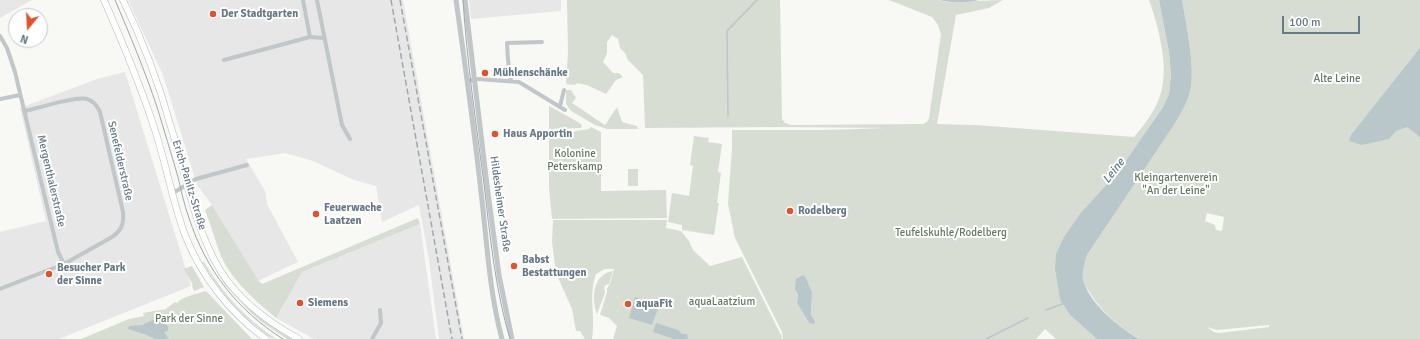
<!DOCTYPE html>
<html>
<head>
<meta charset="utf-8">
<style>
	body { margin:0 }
	#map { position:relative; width:1420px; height:339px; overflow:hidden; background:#f8f8f5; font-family:Signika,sans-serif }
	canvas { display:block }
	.north { position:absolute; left:8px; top:8px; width:40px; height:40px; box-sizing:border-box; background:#fff; border:1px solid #c2c9cf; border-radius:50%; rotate:198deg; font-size:11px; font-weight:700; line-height:16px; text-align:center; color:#677986 }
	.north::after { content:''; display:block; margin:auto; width:14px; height:18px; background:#e2512b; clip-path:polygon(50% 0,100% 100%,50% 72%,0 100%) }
	.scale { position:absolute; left:1282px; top:16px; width:78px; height:18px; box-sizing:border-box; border:2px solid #677986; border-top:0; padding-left:5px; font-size:12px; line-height:14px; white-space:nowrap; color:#677986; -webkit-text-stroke:3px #fff; paint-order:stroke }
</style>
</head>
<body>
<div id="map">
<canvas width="1420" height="339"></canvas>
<div class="north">N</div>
<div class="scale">100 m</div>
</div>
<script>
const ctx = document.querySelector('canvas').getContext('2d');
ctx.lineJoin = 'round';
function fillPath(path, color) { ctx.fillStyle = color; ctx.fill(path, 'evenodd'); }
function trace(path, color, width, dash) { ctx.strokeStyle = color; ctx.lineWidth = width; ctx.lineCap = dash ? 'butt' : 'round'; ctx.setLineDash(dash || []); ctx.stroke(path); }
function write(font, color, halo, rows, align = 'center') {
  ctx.font = font + ' Signika,sans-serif'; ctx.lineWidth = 4; ctx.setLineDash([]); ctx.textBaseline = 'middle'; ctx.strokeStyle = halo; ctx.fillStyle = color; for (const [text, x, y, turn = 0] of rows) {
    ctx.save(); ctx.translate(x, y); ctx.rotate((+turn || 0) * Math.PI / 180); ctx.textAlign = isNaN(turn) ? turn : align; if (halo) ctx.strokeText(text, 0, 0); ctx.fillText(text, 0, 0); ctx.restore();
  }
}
const built = new Path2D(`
	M 0,0 L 32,0 L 0,18 Z
	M 128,0 L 403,0 L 464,339 L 439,339 L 429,260 L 419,205 L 382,222 L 376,186 L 354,180 L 313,161 L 285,153 L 246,159 L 265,191 L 267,204 L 298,262 L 258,281 L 212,205 L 197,185 L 163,75 Z
	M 469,0 L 561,0 L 561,11 L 471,19 Z
	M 125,72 L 191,286 L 59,339 L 0,339 L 0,232 L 46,221 L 20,108 L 97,79 Z
	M 420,224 L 436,339 L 314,339 L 276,318 L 302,272 Z`);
const green = new Path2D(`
	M 567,0 L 780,0 L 782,119 L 785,123 L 791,125 L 923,124 L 927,122 L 929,118 L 941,34 L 938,25 L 932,17 L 889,0 L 939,0 L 946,2 L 1003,0 L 989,8 L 956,15 L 937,124 L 976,125 L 1134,137 C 1145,124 1157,109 1161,92 C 1169,66 1158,25 1149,0 L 1159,0 L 1169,52 L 1171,75 L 1169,94 L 1163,107 L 1118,172 L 1105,188 L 1055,270 L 1060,300 L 1070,315 L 1097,339 L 1056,339 L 1045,329 L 1036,339 L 783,339 L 782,332 L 735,238 L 728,204 L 732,148 L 732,130 L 827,130 L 886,128 L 782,127 L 645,128 L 643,75 L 628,60 L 625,53 L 620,48 L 618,39 L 612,35 L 607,42 L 607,53 L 603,62 L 613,73 L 619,73 L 623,77 L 616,80 L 606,94 L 587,85 L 577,83 L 575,85 L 566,84 L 568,52 ZM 812,293 L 811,315 L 815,321 L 809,323 L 797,303 L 798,294 Z
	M 1182,0 L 1420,0 L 1420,339 L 1139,339 C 1119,326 1102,313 1090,293 C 1087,289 1084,284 1083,279 C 1082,271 1085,262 1087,255 L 1174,125 C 1180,115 1187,104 1190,92 C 1196,70 1186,23 1182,0 ZM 1207,213 L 1224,217 L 1222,231 L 1216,230 L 1215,225 L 1205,221 ZM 1269,325 L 1269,327 L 1219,333 L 1214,332 L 1207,327 L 1217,330 Z
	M 566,90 L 571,90 L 576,98 L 572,103 L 605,125 L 617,107 L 622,122 L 637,126 L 638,129 L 607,129 L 595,125 L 571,111 L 568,107 L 566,104 Z
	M 549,106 L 578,122 L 582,125 L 581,128 L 549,129 Z
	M 591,127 L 601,132 L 601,191 L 666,190 L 667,218 L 552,219 L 549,188 L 549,133 L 574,132 L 576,131 L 589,129 Z
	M 694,136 L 709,138 L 708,142 L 722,144 L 718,172 L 721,173 L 717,203 L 719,203 L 714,235 L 682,230 L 682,225 L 668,222 L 672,193 L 689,196 L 693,166 L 690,165 Z
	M 628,169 L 638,169 L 638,186 L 628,186 Z
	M 212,205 L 258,280 L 262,284 L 418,218 L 420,224 L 302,272 L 276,318 C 255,300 233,282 221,256 C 215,241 211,225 205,210 Z
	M 553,220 L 667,220 L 666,228 L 681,231 L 689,241 L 693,250 L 710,266 L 742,257 L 782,337 L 781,339 L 613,339 L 617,326 L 609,318 L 600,315 L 607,292 L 607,288 L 610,284 L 614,269 L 605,269 L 596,274 C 588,296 596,317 592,339 L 585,339 L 580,331 L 576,331 L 572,309 L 556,273 L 552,242 Z
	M 209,258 C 217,265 223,280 230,289 C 248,310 269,325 294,339 L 287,339 L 263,323 L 251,313 L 225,285 Z
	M 204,262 C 222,293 246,319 276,339 C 268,338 262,331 256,326 C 234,308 217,287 202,262 Z
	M 192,266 L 204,287 L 194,291 L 192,286 L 193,285 L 184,269 Z
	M 613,271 L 609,284 L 606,285 L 604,287 L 605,293 L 597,314 C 591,298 593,274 613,271 Z
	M 206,291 L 252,339 L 81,339 L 129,319 L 144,316 L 143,313 L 166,309 L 175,302 L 177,303 C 183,296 197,294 206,291 Z`);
const water = new Path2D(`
	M 939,0 L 979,0 C 966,3 952,3 939,0 Z
	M 1159,0 L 1182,0 C 1186,23 1196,70 1190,92 C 1187,104 1180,115 1174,125 L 1087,255 C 1085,262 1082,271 1083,279 C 1089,304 1118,326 1139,339 L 1097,339 L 1070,315 L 1060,300 L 1055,270 L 1056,254 L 1064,237 L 1080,214 L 1118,172 L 1163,107 L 1169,94 L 1171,75 L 1169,52 Z
	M 1420,48 L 1420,137 L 1407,127 L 1396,131 L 1389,139 L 1362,145 L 1349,141 L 1351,135 Z
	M 803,275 L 806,278 L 812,293 L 811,315 L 815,321 L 814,324 L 809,323 L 797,303 L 798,294 L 795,289 L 796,279 Z
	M 635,297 L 659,306 L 652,325 L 629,318 Z
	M 155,319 L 163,319 L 165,324 L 168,326 L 168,331 L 164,332 L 169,339 L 155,339 L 147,335 L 128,329 L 129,326 L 142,325 Z
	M 656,323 L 678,330 L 682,334 L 687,334 L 688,339 L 674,339 L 653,332 Z`);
const stream = new Path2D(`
	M 728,116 L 727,31 L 757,0
	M 1046,310 L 1062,304
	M 986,339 L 1028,318`);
const minor = new Path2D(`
	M 303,0 L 310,37
	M 317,0 L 342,125 L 350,139
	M 0,36 L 7,48 L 15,72 L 58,252 L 64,264 L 0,289
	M 224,60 L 310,37 L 324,38
	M 467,81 L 478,79 L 519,82 L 565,110
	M 511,81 L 508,60 L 507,43 L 542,42
	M 0,99 L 20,95
	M 560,106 L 564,90
	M 25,111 C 39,108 75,96 87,99 C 94,101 97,106 100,112 L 123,212 C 124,224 122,230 112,237 L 64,264
	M 173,193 L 196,179 L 247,165
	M 372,339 L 381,323 L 380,310`);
const tertiary = new Path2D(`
	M 456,0 C 465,64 474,128 481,192 C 487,241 489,291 502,339
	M 465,0 L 487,185 L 499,275 L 512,339`);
const secondary = new Path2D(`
	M 104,0 C 122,41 140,84 154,127 C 166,163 172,200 185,235 C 201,276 231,314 266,339
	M 123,0 C 143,41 159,84 171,127 C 186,175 194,227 220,270 C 239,301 268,322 299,339`);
const tram = new Path2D(`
	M 115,0 C 130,35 145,71 157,107 C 164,130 171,153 178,177 C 181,190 184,204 189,218 C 206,270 237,310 283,339
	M 463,0 C 467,62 476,123 484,184 C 490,235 495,289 510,339`);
const rail = new Path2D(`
	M 391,0 L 452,339
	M 400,0 L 462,339`);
const markers = [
	[213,14,4,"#e2512b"],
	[485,73,4,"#e2512b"],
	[495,134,4,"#e2512b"],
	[790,211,4,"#e2512b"],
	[316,214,4,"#e2512b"],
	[514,266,4,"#e2512b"],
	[49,274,4,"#e2512b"],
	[300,303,4,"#e2512b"],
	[628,304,4,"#e2512b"]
];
const poiNames = [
	["Der Stadtgarten",221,14],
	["Mühlenschänke",493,73],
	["Haus Apportin",503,134],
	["Feuerwache",324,208],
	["Laatzen",324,221],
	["Rodelberg",798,211],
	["Babst",522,260],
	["Bestattungen",522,273],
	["Besucher Park",57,268],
	["der Sinne",57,281],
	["Siemens",308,303],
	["aquaFit",636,304]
];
const parkNames = [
	["Alte Leine",1337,79],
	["Kolonine",575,154],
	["Peterskamp",575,167],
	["Kleingartenverein",1176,178],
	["\"An der Leine\"",1176,191],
	["Teufelskuhle/Rodelberg",951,233],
	["aquaLaatzium",722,302],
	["Park der Sinne",189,319]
];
const streetNames = [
	["Senefelderstraße",120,161,77],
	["Mergenthalerstraße",51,181,77],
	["Erich-Panitz-Straße",189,185,73],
	["Hildesheimer Straße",500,204,82]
];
const waterNames = [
	["Leine",1114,171,-52]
];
fillPath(built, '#e6e7e6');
fillPath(green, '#d8ddd4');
fillPath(water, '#b9c6ca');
trace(stream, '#b9c6ca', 1.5);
trace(secondary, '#b4babe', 7);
trace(minor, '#c1c6c9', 4);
trace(tertiary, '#c1c6c9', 5);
trace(secondary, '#fff', 6);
trace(tram, '#a0a8ad', 1);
trace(rail, '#a0a8ad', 1.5, [6, 3]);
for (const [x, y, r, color] of markers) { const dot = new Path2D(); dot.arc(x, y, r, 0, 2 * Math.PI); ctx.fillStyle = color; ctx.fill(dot); trace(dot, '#fff', 1.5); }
write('bold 11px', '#677986', '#fff', poiNames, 'left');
write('11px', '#667862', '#fff', parkNames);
write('11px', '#677986', '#fff', streetNames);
write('italic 12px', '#637a82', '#fff', waterNames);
</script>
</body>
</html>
